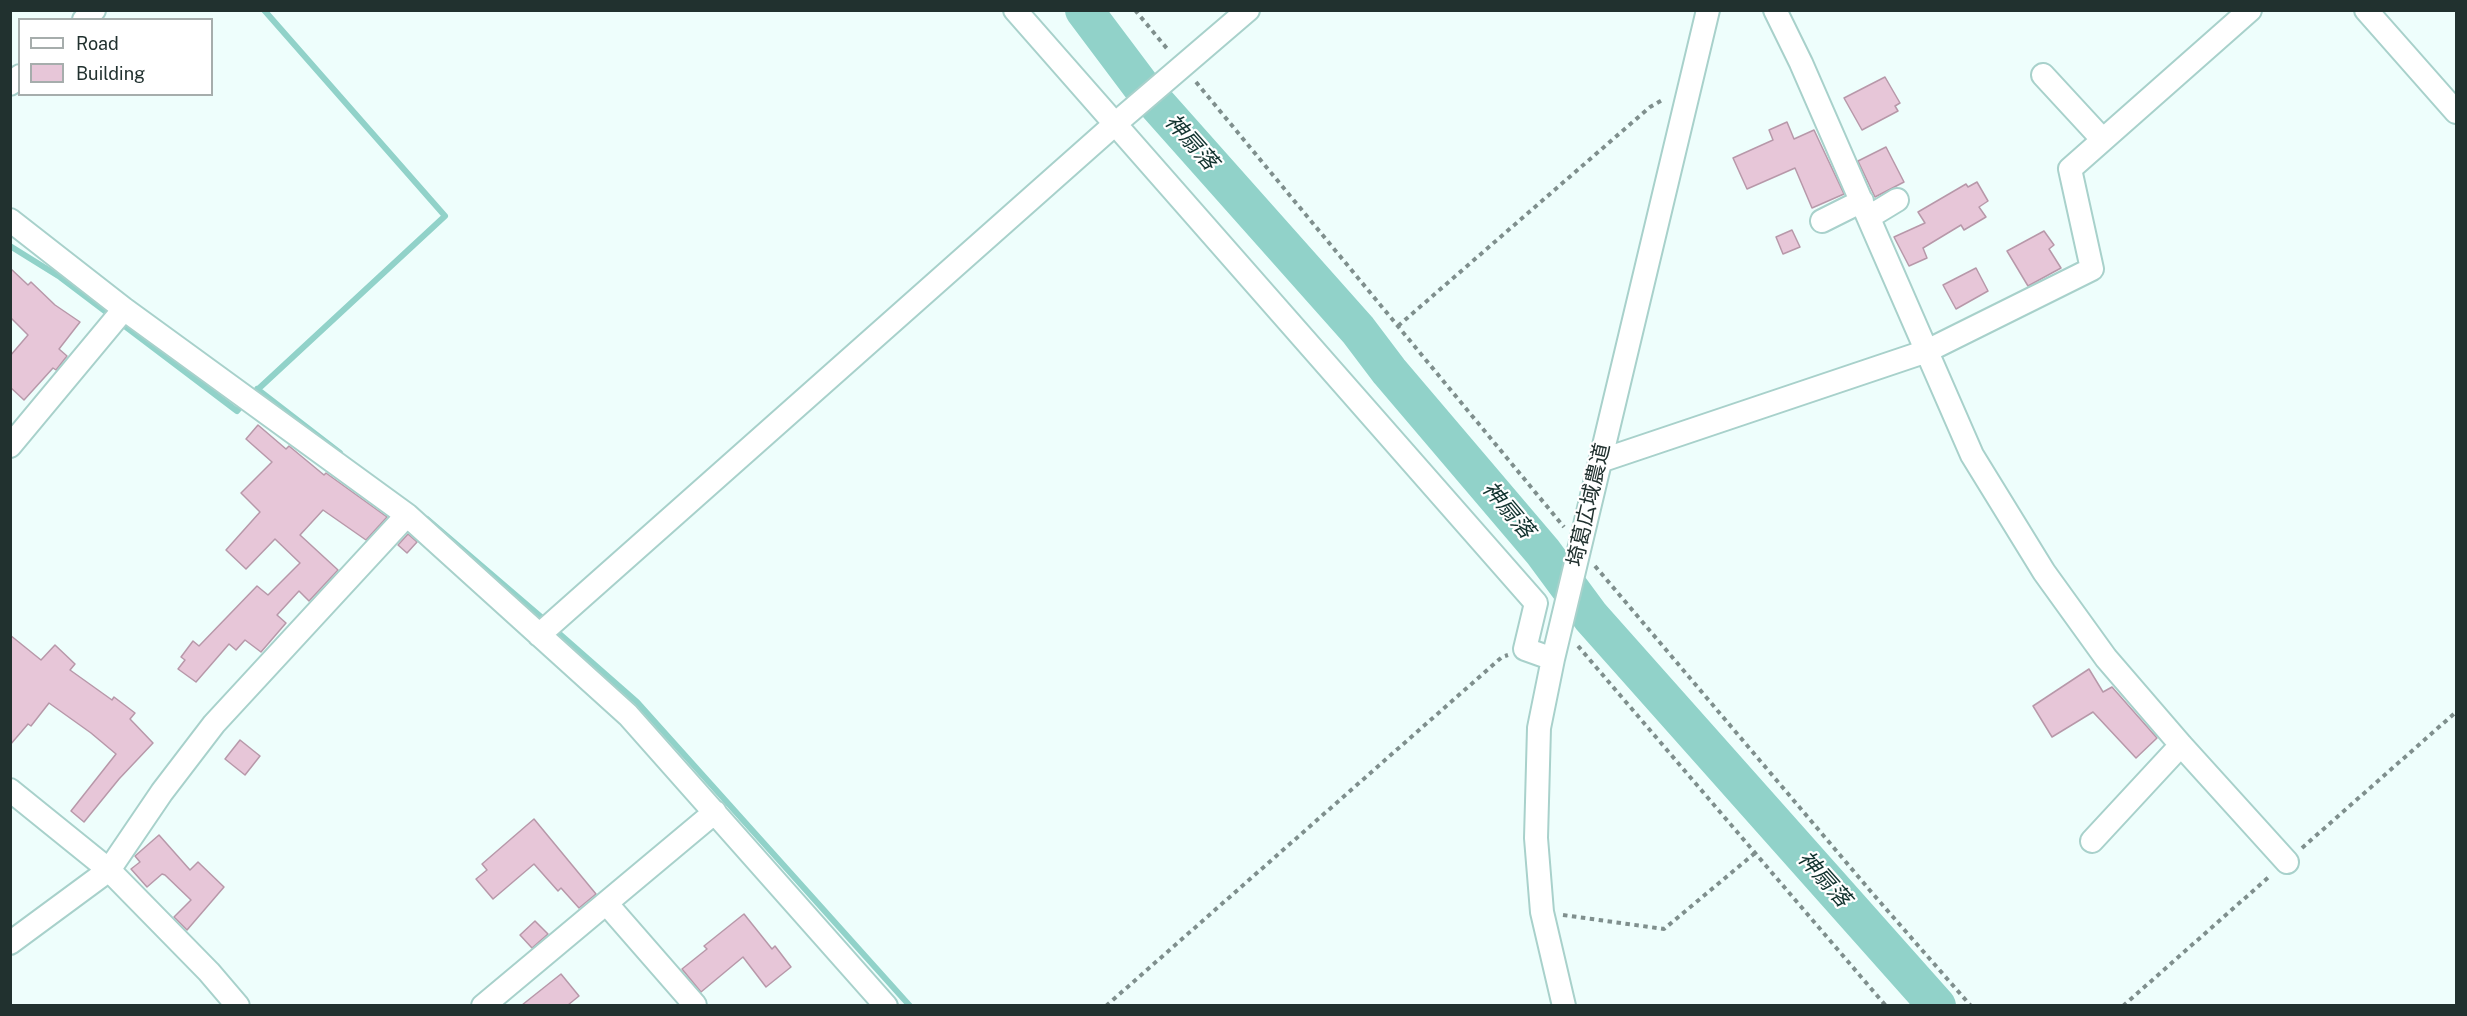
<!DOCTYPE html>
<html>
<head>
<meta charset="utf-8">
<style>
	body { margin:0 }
	#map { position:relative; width:2467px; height:1016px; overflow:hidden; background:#eefefc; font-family:"Public Sans",sans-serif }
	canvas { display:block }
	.frame { position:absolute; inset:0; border:12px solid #21312f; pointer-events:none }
	.legend { position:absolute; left:18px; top:18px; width:195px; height:78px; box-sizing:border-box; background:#fff; border:2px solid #a6adac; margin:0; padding:8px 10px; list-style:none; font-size:18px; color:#21312f }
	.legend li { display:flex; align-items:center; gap:12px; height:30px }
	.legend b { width:30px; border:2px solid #a6adac }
</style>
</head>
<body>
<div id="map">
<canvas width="2467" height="1016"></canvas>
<div class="frame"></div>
<ul class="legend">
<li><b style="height:8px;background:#fff"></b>Road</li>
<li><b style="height:16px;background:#e7c6d8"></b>Building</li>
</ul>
</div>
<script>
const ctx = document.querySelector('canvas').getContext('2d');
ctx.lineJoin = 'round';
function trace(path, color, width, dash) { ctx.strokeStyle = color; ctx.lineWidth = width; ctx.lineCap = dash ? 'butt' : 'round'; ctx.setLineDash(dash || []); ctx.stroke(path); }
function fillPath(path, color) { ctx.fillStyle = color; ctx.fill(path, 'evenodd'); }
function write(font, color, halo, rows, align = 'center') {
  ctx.font = font + ' "Public Sans","Noto Sans JP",sans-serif'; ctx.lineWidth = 4.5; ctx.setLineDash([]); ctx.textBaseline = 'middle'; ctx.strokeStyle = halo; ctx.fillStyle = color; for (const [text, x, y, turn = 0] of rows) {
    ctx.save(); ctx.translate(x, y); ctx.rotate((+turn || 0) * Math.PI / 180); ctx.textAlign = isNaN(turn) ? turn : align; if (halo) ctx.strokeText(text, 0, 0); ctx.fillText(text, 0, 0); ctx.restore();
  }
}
const stream = new Path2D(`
	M 10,246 L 60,277 L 237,411 L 244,403
	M 257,389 L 340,453
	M 255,392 L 445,216 L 264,10
	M 427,519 L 547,622
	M 554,629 L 637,702 L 910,1006`);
const river = new Path2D(`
	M 1084,10 L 1141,86 L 1358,330 L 1389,371 L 1543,552 L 1591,617 L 1937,1006`);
const building = new Path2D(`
	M 1885,77 L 1900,103 L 1895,106 L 1898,111 L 1862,130 L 1844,98 Z
	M 1787,122 L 1794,139 L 1814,130 L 1844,194 L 1812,208 L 1795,168 L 1747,189 L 1733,158 L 1773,140 L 1769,130 Z
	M 1886,147 L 1904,182 L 1875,197 L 1858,161 Z
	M 1977,182 L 1988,201 L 1979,207 L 1986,217 L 1964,230 L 1961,225 L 1923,248 L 1927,258 L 1909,266 L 1894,237 L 1925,223 L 1918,212 L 1966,184 L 1968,187 Z
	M 1792,230 L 1800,247 L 1783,254 L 1776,237 Z
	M 2044,231 L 2054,245 L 2049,249 L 2061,268 L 2028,286 L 2007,251 Z
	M 10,268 L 28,285 L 31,282 L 55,305 L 80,322 L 59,349 L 67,356 L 56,370 L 53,368 L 24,400 L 10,387 L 10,356 L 28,335 L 10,317 Z
	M 1976,268 L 1988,291 L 1956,309 L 1943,285 Z
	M 258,425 L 286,449 L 289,446 L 324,475 L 326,473 L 387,517 L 366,540 L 323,510 L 300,535 L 338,570 L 309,601 L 299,591 L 277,615 L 286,623 L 261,652 L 245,640 L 236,650 L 229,644 L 196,682 L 178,669 L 185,660 L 181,657 L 193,641 L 199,646 L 257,586 L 268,595 L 300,563 L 275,539 L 246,569 L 226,550 L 260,512 L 241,493 L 272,462 L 246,439 Z
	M 408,534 L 417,542 L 407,553 L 398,545 Z
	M 10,635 L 41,660 L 55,645 L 75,664 L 70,670 L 112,700 L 114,697 L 135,713 L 130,719 L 153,743 L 119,779 L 84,822 L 71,811 L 116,754 L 91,733 L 49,703 L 31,726 L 28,724 L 10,745 Z
	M 2089,669 L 2103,692 L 2112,687 L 2157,738 L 2136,758 L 2093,712 L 2052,737 L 2033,706 Z
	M 240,740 L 260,756 L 245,775 L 225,759 Z
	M 534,819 L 596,894 L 579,908 L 561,888 L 558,891 L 534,864 L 493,899 L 476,879 L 487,870 L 482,864 Z
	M 159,835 L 190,870 L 198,862 L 224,887 L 187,930 L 174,917 L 191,900 L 165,875 L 162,874 L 147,887 L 131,869 L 140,862 L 135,856 Z
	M 744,914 L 772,949 L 775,946 L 791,967 L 766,987 L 743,957 L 701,992 L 682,969 L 707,949 L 704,946 Z
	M 535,921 L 548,934 L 532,948 L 520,935 Z
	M 561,974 L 579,996 L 568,1005 L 522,1005 Z`);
const path = new Path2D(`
	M 1135,10 L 1169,51
	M 1196,82 L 1564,527
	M 1398,326 L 1650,107 L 1664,99
	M 1595,566 L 1873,894 L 1971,1006
	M 1578,646 L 1886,1006
	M 2302,848 L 2456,712
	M 1563,915 L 1664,929 L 1755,853
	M 1106,1006 L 1502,657 L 1508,655
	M 2123,1006 L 2271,875`);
const minor = new Path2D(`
	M 1015,10 L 1536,603 L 1525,649 L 1553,659
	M 1775,10 L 1801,63 L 1972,455 L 2044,572 L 2106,658 L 2181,745 L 2287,862
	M 2366,10 L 2456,112
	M 84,20 L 94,10
	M 2043,75 L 2103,140
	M 10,84 L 20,76
	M 1869,217 L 1897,200
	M 10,220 L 124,309 L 407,515 L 628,715 L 886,1006
	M 1822,221 L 1862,201
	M 10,446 L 124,309
	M 1600,461 L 1927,351 L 2092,269 L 2070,169 L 2250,10
	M 539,635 L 1115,124 L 1248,10
	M 10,790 L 109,870 L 162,792 L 214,724 L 407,515
	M 2092,841 L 2181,745
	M 606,903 L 695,1005
	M 10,943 L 109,870 L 209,972 L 238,1006
	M 483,1006 L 715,812
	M 1564,1006 L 1542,912 L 1536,838 L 1539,728 L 1553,659 L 1708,10`);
const streetNames = [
	["埼葛広域農道",1589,505,-77]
];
const waterNames = [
	["神扇落",1191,142,48],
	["神扇落",1508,510,50],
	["神扇落",1824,879,48]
];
trace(stream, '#91d2c9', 6);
trace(river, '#91d2c9', 38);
fillPath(building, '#e7c6d8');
trace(building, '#b798a9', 1.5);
trace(minor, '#a8d1cb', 26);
trace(path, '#7f8f8d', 4, [4.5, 4.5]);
trace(minor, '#fff', 22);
write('21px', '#21312f', '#fff', streetNames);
write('italic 22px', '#12332f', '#fff', waterNames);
</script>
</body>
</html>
